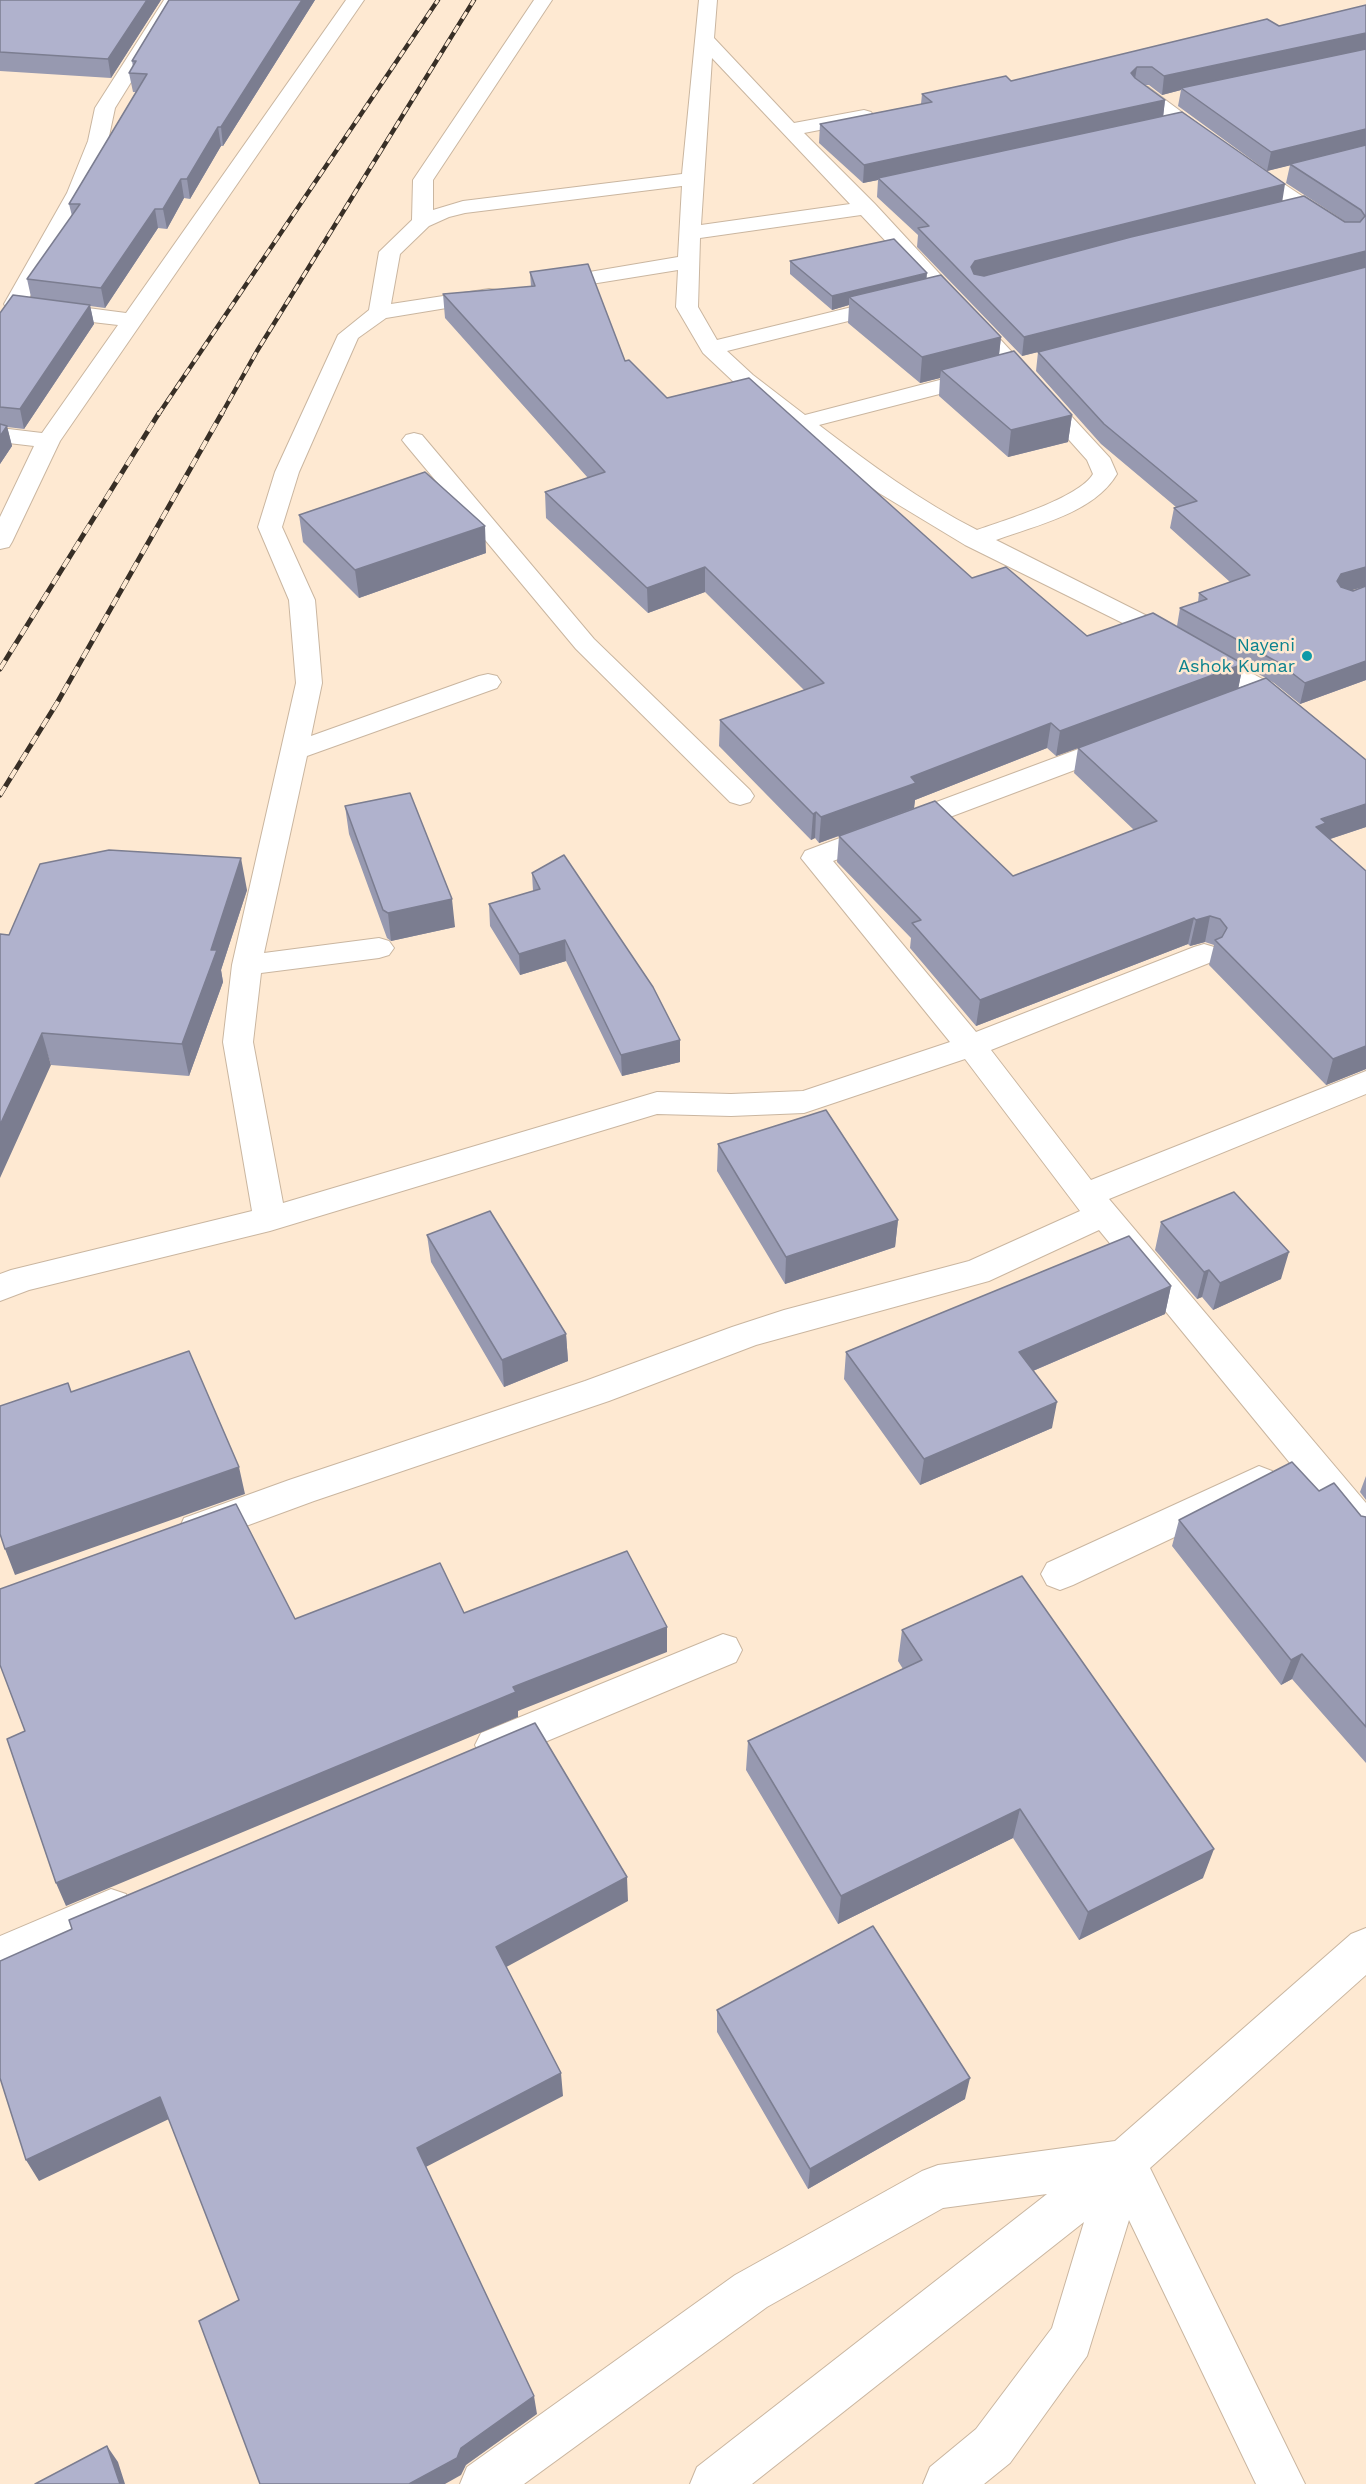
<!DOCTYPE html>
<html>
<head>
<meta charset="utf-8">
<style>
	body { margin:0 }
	canvas { display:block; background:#fee9d2 }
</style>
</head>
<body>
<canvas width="1366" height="2484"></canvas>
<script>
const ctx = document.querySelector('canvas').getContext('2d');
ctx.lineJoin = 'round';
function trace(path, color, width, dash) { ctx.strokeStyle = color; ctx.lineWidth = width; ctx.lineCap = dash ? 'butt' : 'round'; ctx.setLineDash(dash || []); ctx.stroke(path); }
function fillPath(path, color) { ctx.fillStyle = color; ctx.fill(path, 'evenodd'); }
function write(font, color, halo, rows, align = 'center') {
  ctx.font = font + ' "Work Sans",sans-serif'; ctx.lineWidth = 5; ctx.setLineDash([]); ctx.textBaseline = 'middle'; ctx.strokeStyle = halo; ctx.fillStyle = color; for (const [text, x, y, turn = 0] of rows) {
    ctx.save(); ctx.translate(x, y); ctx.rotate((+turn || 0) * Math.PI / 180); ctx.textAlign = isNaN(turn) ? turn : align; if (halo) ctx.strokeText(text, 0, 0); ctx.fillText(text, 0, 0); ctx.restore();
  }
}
const minor = new Path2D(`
	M 164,0 L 182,0 L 115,108 L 108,141 L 87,193 L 23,309 L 7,309 L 4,304 L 67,193 L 88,141 L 95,108 Z
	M 346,0 L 364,0 L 60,441 L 12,542 L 9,547 L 0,549 L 0,517 L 34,446 L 0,442 L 0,428 L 42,433 L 118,325 L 49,317 L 41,315 L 38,310 L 41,305 L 49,303 L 126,313 Z
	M 534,0 L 552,0 L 433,180 L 433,210 L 463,201 L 682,174 L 699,0 L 717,0 L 714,38 L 794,123 L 864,110 L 871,112 L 874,116 L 871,120 L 804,133 L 875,204 L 1110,458 L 1117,474 C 1094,513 1037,525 996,540 L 1173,629 L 1273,685 L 1300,709 L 1296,715 L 1287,717 L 1278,715 L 1255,697 L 1155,639 L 965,545 L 879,493 L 737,385 L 703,353 L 676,307 L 678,270 L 548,291 L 540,290 L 537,285 L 540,280 L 548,279 L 678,257 L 682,186 L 465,213 L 449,217 L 429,226 L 400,254 L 391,304 L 489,289 L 497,290 L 500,295 L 497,300 L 489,301 L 386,318 L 358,338 L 299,472 L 282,527 L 315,600 L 322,683 L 311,736 L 479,676 L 488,674 L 497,676 L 501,682 L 497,688 L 307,756 L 264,953 L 379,938 L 389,941 L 394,948 L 389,955 L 379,958 L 261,973 L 253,1042 L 283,1203 L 657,1092 L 731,1094 L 803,1091 L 950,1042 L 801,858 L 805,851 L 1108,738 L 1118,736 L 1128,738 L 1131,744 L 1128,750 L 833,861 L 976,1032 L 1194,947 L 1204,944 L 1214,947 L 1219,954 L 1214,961 L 991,1050 L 1091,1180 L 1366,1071 L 1366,1094 L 1109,1199 L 1366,1503 L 1366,1544 L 1353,1540 L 1099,1230 L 989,1281 L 756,1345 L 609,1401 L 314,1501 L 197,1544 L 184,1540 L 179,1529 L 184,1518 L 289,1480 L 585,1381 L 732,1327 L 784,1310 L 969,1261 L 1080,1211 L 965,1059 L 804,1113 L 731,1116 L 657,1114 L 270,1231 L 29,1290 L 0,1301 L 0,1274 L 11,1270 L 252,1211 L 223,1042 L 232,965 L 296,683 L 289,600 L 258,527 L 275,472 L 338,335 L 369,310 L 379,252 L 412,220 L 413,180 ZM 712,58 L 850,204 L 701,225 ZM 861,215 L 994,356 L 1087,460 L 1093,474 C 1079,498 1005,520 977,530 C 920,501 870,464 819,425 L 990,381 L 993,376 L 990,371 L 982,369 L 805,415 L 753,375 L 727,351 L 901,308 L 904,303 L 901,298 L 893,297 L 717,340 L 698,307 L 700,238 Z
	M 1141,85 L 1148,87 L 1214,136 L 1217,140 L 1214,144 L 1200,144 L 1134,95 L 1131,91 L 1134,87 Z
	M 1247,162 L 1254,164 L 1338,220 L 1341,224 L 1338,228 L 1324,228 L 1240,172 L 1237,168 L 1240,164 Z
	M 414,433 L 422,435 L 594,639 L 750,790 L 754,796 L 750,802 L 740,805 L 730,802 L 576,649 L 406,445 L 402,440 L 406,435 Z
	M 1259,1466 L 1272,1471 L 1277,1481 L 1272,1491 L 1073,1585 L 1060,1590 L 1047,1585 L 1041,1574 L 1047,1563 Z
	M 723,1634 L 736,1638 L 742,1650 L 736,1662 L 509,1757 L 495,1762 L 481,1757 L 475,1745 L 481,1733 Z
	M 111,1889 L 126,1894 L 132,1908 L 126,1922 L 0,1976 L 0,1936 Z
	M 1366,1928 L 1366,1975 L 1150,2168 L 1305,2484 L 1256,2484 L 1129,2220 L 1087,2356 L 1010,2463 L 984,2484 L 923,2484 L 930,2467 L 976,2429 L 1052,2328 L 1084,2222 L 752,2484 L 690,2484 L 697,2467 L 1047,2194 L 943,2208 L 767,2307 L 524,2484 L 460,2484 L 467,2467 L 735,2275 L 922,2171 L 938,2165 L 1115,2141 L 1351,1934 Z`);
const railFar1 = new Path2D(`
	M 158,415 L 438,0
	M 221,415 L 257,351 L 474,0`);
const rail = new Path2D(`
	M 0,669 L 159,413
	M 0,795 L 57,703 L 222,413`);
const wall = new Path2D(`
	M 0,0 L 161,0 L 111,78 L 0,71 Z
	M 169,0 L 315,0 L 223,146 L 221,146 L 190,199 L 184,198 L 167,229 L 158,228 L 105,308 L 90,306 L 94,324 L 24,429 L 7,427 L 12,446 L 0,464 L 0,313 L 31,297 L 27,279 L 72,216 L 69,204 L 136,92 L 133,92 L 129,73 L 133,67 L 132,61 Z
	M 1366,5 L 1366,586 L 1351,590 L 1353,591 L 1366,586 L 1366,680 L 1300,704 L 1274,683 L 1269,680 L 1366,760 L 1366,827 L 1330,839 L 1366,871 L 1366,1069 L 1326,1085 L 1209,965 L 1214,945 L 1205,942 L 1190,946 L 1188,944 L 976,1026 L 910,948 L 911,938 L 837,862 L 839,836 L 819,843 L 815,838 L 811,840 L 719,746 L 720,720 L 804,690 L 705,592 L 648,613 L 546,518 L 545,492 L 588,478 L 445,318 L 443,294 L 531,287 L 530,272 L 625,361 L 667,398 L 972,578 L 1087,636 L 1177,626 L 1180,608 L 1198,602 L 1199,593 L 1230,582 L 1170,528 L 1174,508 L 1176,507 L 1101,444 L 1036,371 L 1038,352 L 1022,356 L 917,247 L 918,235 L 877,197 L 878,180 L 863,183 L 819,143 L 820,124 L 921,104 L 922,94 L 1011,81 L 1279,26 ZM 1145,85 L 1149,85 L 1162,95 L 1181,90 L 1178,106 L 1267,171 L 1290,165 L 1286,183 L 1346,222 L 1282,202 L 1163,116 L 1165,100 ZM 1243,666 L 1266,678 L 1238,688 ZM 1047,748 L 1056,756 L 1078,748 L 1074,773 L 1134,830 L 1013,876 L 914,808 L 915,800 Z
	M 790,261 L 926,278 L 1001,337 L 999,355 L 1072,415 L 1068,442 L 1008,457 L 939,396 L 940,378 L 920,383 L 848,323 L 849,305 L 832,310 L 790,274 Z
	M 299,515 L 486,553 L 359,598 L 303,542 Z
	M 345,806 L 455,927 L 391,941 L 387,938 L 349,834 Z
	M 532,873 L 680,1062 L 622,1076 L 566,961 L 520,975 L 490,926 L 489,904 L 533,891 Z
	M 247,890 L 221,970 L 223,982 L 189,1076 L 51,1065 L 9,935 Z
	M 718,1144 L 898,1220 L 895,1247 L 785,1284 L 717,1171 Z
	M 1161,1222 L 1281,1279 L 1213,1310 L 1202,1297 L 1197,1299 L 1155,1250 Z
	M 427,1235 L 566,1334 L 568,1361 L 504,1387 L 431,1262 Z
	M 1171,1286 L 1165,1314 L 1033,1371 L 1052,1428 L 920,1485 L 844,1379 L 846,1352 Z
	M 1366,1476 L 1366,1500 L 1360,1492 Z
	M 1319,1491 L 1361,1516 L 1366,1517 L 1366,1763 L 1292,1679 L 1281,1685 L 1172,1546 L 1179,1520 Z
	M 902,1630 L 1203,1878 L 1079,1940 L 1013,1838 L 838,1924 L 746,1770 L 748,1741 L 903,1669 L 898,1661 Z
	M 717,2010 L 965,2099 L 808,2189 L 717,2032 Z`);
const shadedWall = new Path2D(`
	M 147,0 L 161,0 L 111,78 L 108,59 Z
	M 302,0 L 315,0 L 223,146 L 221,127 Z
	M 1366,33 L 1366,51 L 1181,88 L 1181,90 L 1162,95 L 1164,76 Z
	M 1137,67 L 1134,85 L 1131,73 Z
	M 1165,100 L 1163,118 L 878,178 L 878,180 L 863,183 L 864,165 Z
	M 218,127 L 221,146 L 190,199 L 187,179 Z
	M 1366,129 L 1366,147 L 1267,171 L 1271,152 Z
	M 181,179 L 184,198 L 167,229 L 163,209 Z
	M 1285,184 L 1282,203 L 970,281 L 971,267 L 975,261 Z
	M 155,209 L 158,228 L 105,308 L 101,288 Z
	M 1366,251 L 1366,270 L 1022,356 L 1024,337 Z
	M 927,273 L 926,287 L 849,297 L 849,305 L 832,310 L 832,296 Z
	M 90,305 L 94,324 L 24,429 L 20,409 Z
	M 1001,337 L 998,363 L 941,370 L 940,378 L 920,383 L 922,357 Z
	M 1072,415 L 1068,442 L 1008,457 L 1011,430 Z
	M 7,426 L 12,446 L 0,464 L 0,436 Z
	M 485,526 L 486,553 L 359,598 L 355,570 Z
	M 705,567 L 705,592 L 648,613 L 647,588 Z
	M 1366,567 L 1366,586 L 1336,595 L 1337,581 L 1341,574 Z
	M 1366,661 L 1366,680 L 1300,704 L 1305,683 Z
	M 1243,664 L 1238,690 L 1056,756 L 1060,731 Z
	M 1051,723 L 1047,748 L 915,800 L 914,808 L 819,843 L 821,817 L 911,777 Z
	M 1366,804 L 1366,827 L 1321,842 L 1316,827 L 1321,819 Z
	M 816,812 L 815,838 L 811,840 L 813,814 Z
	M 241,858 L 247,890 L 221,970 L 223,982 L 189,1076 L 182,1044 L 211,950 Z
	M 452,899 L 455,927 L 391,941 L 388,913 Z
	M 1210,916 L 1205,942 L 1190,946 L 1196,920 Z
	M 1194,918 L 1188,944 L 976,1026 L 980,1000 Z
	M 565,940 L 566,961 L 520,975 L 519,954 Z
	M 42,1033 L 51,1065 L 0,1178 L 0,1125 Z
	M 680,1040 L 680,1062 L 622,1076 L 621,1055 Z
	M 1366,1046 L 1366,1069 L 1326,1085 L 1333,1059 Z
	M 898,1220 L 895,1247 L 785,1284 L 786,1257 Z
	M 1289,1252 L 1281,1279 L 1213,1310 L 1220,1283 Z
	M 1209,1270 L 1202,1297 L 1197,1299 L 1204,1272 Z
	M 1171,1286 L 1165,1314 L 1014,1379 L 1019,1352 Z
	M 566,1334 L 568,1361 L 504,1387 L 502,1360 Z
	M 1057,1402 L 1052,1428 L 920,1485 L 924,1459 Z
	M 239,1467 L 245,1494 L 15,1575 L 5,1549 Z
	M 667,1627 L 667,1652 L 518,1711 L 518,1717 L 66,1906 L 56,1883 L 513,1687 Z
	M 1302,1654 L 1292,1679 L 1281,1685 L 1291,1660 Z
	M 1020,1809 L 1013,1838 L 838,1924 L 841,1896 Z
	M 1214,1849 L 1203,1878 L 1079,1940 L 1088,1912 Z
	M 627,1877 L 628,1901 L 499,1971 L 496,1947 Z
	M 561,2073 L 563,2096 L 422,2169 L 417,2148 Z
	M 970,2078 L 965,2099 L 808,2189 L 810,2169 Z
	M 160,2097 L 169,2119 L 39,2181 L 26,2160 Z
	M 534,2396 L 537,2414 L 466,2465 L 461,2475 L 445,2484 L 409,2484 Z
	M 107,2446 L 118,2462 L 125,2484 L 120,2484 Z`);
const building = new Path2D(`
	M 0,0 L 147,0 L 108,59 L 0,52 Z
	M 169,0 L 302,0 L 221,127 L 218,127 L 187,179 L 181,179 L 163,209 L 155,209 L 101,288 L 27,279 L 80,204 L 69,204 L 147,74 L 129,73 L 136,61 L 132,61 Z
	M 1366,5 L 1366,33 L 1164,76 L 1152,67 L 1137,67 L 1131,73 L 1135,78 L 1165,100 L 864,165 L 820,124 L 932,102 L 922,94 L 1006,76 L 1011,81 L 1267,19 L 1279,26 Z
	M 1366,49 L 1366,129 L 1271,152 L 1181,88 Z
	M 1182,112 L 1285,184 L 975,261 L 971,267 L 974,274 L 984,276 L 1131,237 L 1304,196 L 1345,222 L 1360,222 L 1365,216 L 1361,210 L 1290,164 L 1366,145 L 1366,251 L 1024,337 L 918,228 L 929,226 L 878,178 Z
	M 894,239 L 927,273 L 832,296 L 790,261 Z
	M 588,264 L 625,361 L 629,360 L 667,398 L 749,378 L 972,578 L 1006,567 L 1087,636 L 1153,613 L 1243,664 L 1060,731 L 1051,723 L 911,777 L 916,783 L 821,817 L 816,812 L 813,814 L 720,720 L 824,683 L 705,567 L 647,588 L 545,492 L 605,472 L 443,294 L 535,286 L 530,272 Z
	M 1366,267 L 1366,567 L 1341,574 L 1337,581 L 1341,587 L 1353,591 L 1366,586 L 1366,661 L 1305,683 L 1279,663 L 1180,608 L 1207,599 L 1199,593 L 1250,575 L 1174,508 L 1197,501 L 1104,424 L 1038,352 Z
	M 941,275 L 1001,337 L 922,357 L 849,297 Z
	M 13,295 L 90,305 L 20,409 L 0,407 L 0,313 Z
	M 1014,351 L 1072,415 L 1011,430 L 941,370 Z
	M 0,424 L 7,426 L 0,436 Z
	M 425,472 L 485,526 L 355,570 L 299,515 Z
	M 1266,678 L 1366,760 L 1366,804 L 1321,819 L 1326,823 L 1316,827 L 1366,871 L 1366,1046 L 1333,1059 L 1215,940 L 1222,937 L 1227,928 L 1220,919 L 1210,916 L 1196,920 L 1194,918 L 980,1000 L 912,923 L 921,920 L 839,836 L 935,801 L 1013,876 L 1157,821 L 1078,748 Z
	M 410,793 L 452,899 L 388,913 L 383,910 L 345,806 Z
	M 109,850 L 241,858 L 211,950 L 217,950 L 182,1044 L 42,1033 L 0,1125 L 0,934 L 9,935 L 40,864 Z
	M 564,855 L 653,987 L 680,1040 L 621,1055 L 565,940 L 519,954 L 489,904 L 540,889 L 532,873 Z
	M 826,1110 L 898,1220 L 786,1257 L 718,1144 Z
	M 1234,1192 L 1289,1252 L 1220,1283 L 1209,1270 L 1204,1272 L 1161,1222 Z
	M 490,1211 L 566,1334 L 502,1360 L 427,1235 Z
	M 1129,1236 L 1171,1286 L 1019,1352 L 1057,1402 L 924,1459 L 846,1352 Z
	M 189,1351 L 239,1467 L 5,1549 L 0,1534 L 0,1406 L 68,1383 L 71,1392 Z
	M 1292,1462 L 1319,1491 L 1334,1483 L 1361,1516 L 1366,1517 L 1366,1727 L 1302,1654 L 1291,1660 L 1179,1520 Z
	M 236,1504 L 295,1619 L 440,1563 L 464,1613 L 627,1551 L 667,1627 L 513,1687 L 516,1692 L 56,1883 L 7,1739 L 25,1731 L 0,1665 L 0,1589 Z
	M 1022,1576 L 1214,1849 L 1088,1912 L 1020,1809 L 841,1896 L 748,1741 L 922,1660 L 902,1630 Z
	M 535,1723 L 627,1877 L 496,1947 L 561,2073 L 417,2148 L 534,2396 L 461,2448 L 457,2458 L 409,2484 L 260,2484 L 199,2321 L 239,2300 L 160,2097 L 26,2160 L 0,2078 L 0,1961 L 72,1929 L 69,1920 Z
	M 873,1926 L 970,2078 L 810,2169 L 717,2010 Z
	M 107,2446 L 120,2484 L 35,2484 Z`);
const markers = [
	[1307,656,6,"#0f9aa8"]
];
const farCulturenames = [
	["Nayeni",1295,646],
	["Ashok Kumar",1295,667]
];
trace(minor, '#cab6a0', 2);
fillPath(minor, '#fff');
trace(railFar1, '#382f26', 4.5);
trace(rail, '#382f26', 5);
trace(railFar1, '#fee9d2', 3, [8]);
trace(rail, '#fee9d2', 4, [10]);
fillPath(wall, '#9799b0');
fillPath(shadedWall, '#7b7d90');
fillPath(building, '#b0b2cd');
trace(building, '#7b7d90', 1.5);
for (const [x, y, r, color] of markers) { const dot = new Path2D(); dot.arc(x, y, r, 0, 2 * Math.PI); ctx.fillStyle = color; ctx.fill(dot); trace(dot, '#fee9d2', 2); }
write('18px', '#0d838f', '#fee9d2', farCulturenames, 'right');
</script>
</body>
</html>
